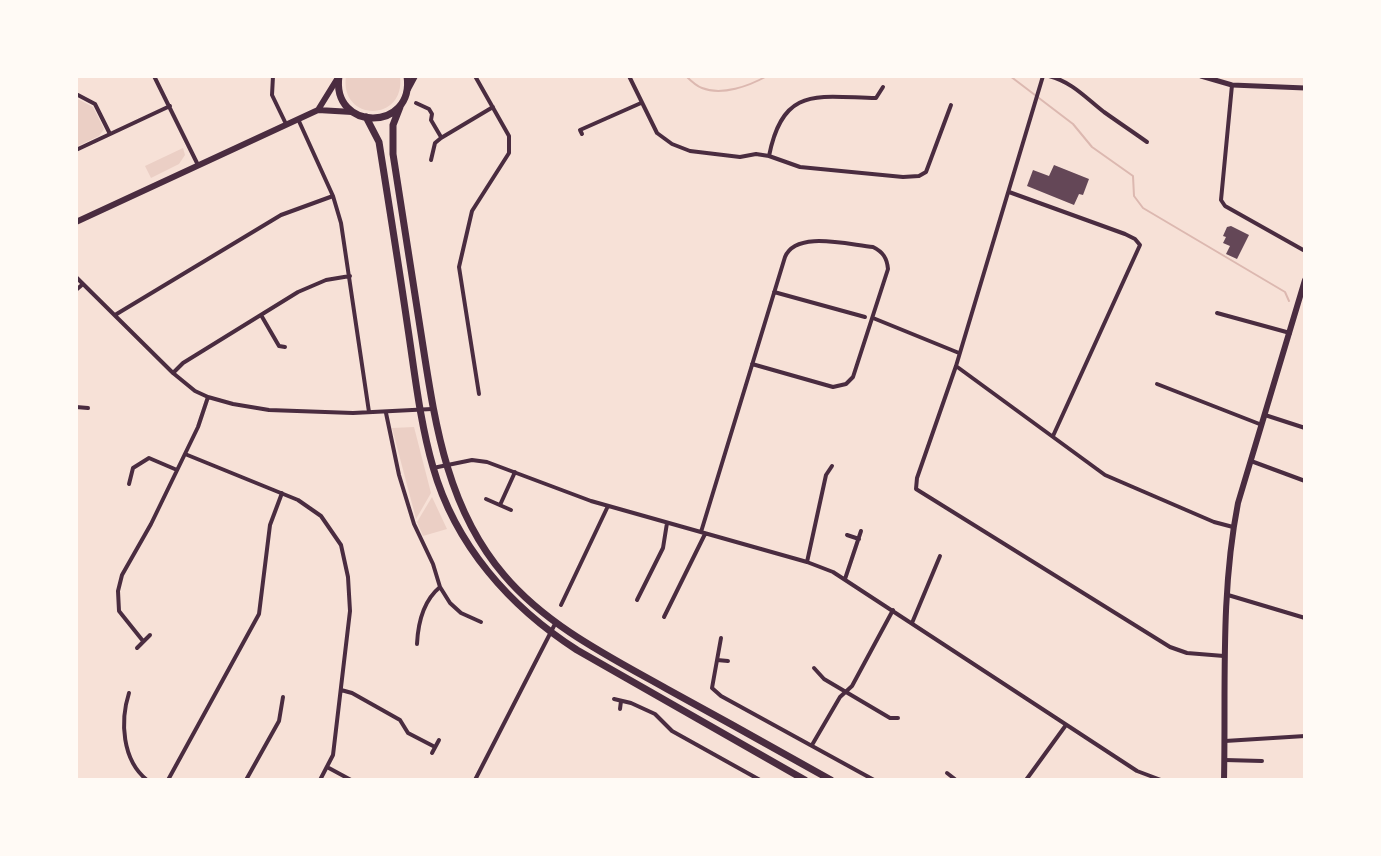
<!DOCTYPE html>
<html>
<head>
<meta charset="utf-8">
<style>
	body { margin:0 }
	#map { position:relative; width:1381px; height:856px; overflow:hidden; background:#f7e1d7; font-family:"Roboto Condensed",sans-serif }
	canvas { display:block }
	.frame { position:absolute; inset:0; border:78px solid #fffaf5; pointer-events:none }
</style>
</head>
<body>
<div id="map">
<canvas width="1381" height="856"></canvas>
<div class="frame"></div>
</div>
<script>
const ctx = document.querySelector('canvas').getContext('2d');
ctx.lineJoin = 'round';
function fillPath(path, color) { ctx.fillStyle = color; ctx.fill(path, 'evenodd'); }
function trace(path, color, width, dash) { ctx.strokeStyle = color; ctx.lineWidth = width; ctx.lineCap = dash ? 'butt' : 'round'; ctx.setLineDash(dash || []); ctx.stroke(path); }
const green = new Path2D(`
	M 346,76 L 400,76 C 406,123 339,122 346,76 Z
	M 76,98 L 93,107 L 104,129 L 99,136 L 76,147 Z
	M 183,148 L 185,155 L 179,164 L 151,178 L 145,166 Z
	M 414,427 L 431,493 L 416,519 L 392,428 Z
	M 432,497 L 447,529 L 423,536 L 417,522 Z`);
const stream = new Path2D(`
	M 686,76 C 690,80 696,86 702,88 C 722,96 749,86 767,76
	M 1010,76 L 1073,124 L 1092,147 L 1133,176 L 1134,196 L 1143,208 L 1285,292 L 1289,301
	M 1304,325 L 1305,325`);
const building = new Path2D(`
	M 1054,165 L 1089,179 L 1083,195 L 1079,194 L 1074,205 L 1027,186 L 1033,170 L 1049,176 Z
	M 1231,226 L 1249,235 L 1237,259 L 1226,254 L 1230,246 L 1223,243 L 1226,237 L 1223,236 L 1227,227 Z`);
const minor = new Path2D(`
	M 154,76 L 198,165
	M 273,76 L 272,95 L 286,124
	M 475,76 L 509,136 L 509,153 L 472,211 L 459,267 L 479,394
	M 629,76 L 657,133 L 672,144 L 690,151 L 740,157 L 756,154 L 769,156 L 800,167 L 903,177 L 919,176 L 926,172 L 951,105
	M 1043,76 L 956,366 L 917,478 L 916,489 L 1170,647 L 1187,653 L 1224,656
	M 1049,76 C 1072,82 1086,98 1104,112 C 1118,122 1133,132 1147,142
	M 1232,85 L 1221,200 L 1225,206 L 1305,251
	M 76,94 L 95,104 L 110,134
	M 416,103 L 429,109 L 432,114 L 431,120 L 441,137
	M 298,119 L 333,196 L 341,223 L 369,412
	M 582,134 L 580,130 L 641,103
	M 76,150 L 170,106
	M 769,156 C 783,85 818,97 876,98 L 883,87
	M 431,160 L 435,143 L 441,138 L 493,107
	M 1009,192 L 1125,234 L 1135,239 L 1140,245 L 1053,436
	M 76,277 L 173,373 L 195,391 L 208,397 L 233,404 L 269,410 L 353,413 L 432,409
	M 76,290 L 83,284
	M 774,292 L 865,317
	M 1217,313 L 1290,333
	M 115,315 L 281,215 L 333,196
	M 261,315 L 279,346 L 285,347
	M 873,318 L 959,353
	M 956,366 L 1105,475 L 1214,522 L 1233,527
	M 173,373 L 183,363 L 298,292 L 326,280 L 350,276
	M 1157,384 L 1262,425
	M 76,407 L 88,408
	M 386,413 L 399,475 L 414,524 L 433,564 L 440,587 L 450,603 L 461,613 L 481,622
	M 1265,415 L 1305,428
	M 185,454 L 298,500 L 321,516 L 341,545 L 348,577 L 350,611 L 333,755 L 320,780
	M 1251,461 L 1305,481
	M 433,468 L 472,460 L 487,462 L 591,501 L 807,562 L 833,572 L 1137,771 L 1161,780
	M 129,484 L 133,468 L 149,458 L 177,470
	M 486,499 L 511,510
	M 500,505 L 515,472
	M 701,532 L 785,257 C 796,230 849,245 873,247 C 883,252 887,258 888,269 L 853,377 L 846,384 L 833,387 L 752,364
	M 847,535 L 859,539
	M 807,562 L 826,475 L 832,466
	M 845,579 L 861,531
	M 1228,595 L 1305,618
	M 637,600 L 663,548 L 667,523
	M 561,605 L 608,506
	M 664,617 L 705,534
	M 912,623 L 940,556
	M 721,638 L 712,688 L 721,696 L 874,780
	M 143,641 L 119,611 L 118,591 L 122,575 L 151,524 L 198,427 L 208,397
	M 417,644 C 418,623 423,601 440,587
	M 137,648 L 150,635
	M 717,660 L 728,661
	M 814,668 L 824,679 L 890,718 L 898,718
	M 341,690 L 352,693 L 400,720 L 408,733 L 435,747
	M 129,693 C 120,721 122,760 147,780
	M 614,699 L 631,703 L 655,714 L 672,731 L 760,780
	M 620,709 L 621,701
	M 1225,741 L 1305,736
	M 812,745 L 840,697 L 852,686 L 893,610
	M 432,753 L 439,740
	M 1225,760 L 1262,761
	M 327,767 L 351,780
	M 947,773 L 956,780
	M 168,780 L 259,614 L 270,525 L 282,493
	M 246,780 L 279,721 L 283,697
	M 475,780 L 556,622
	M 1026,780 L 1066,725`);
const tertiary = new Path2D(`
	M 1201,76 L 1232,85 L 1305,88`);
const secondary = new Path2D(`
	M 408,89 L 415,76
	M 318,110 L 339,76
	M 76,222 L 318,110 L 352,112
	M 1224,780 C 1226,687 1220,595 1238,503 L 1305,280`);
const trunk = new Path2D(`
	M 339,76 C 331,132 415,132 407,76
	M 400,107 L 393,125 L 393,154 C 402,211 411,269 420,327 C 434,415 444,505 504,575 C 547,626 610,657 667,689 C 722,719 776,749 831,780
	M 366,117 L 379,142 C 389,205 399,267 408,329 C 415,375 420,422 433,467 C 455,545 510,607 577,650 L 805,780`);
fillPath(green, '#ebcfc5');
trace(stream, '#dcb8b0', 2);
fillPath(building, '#644757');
trace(minor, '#4a2c40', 4);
trace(tertiary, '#4a2c40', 5);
trace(secondary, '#4a2c40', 6);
trace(trunk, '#4a2c40', 7);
</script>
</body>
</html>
